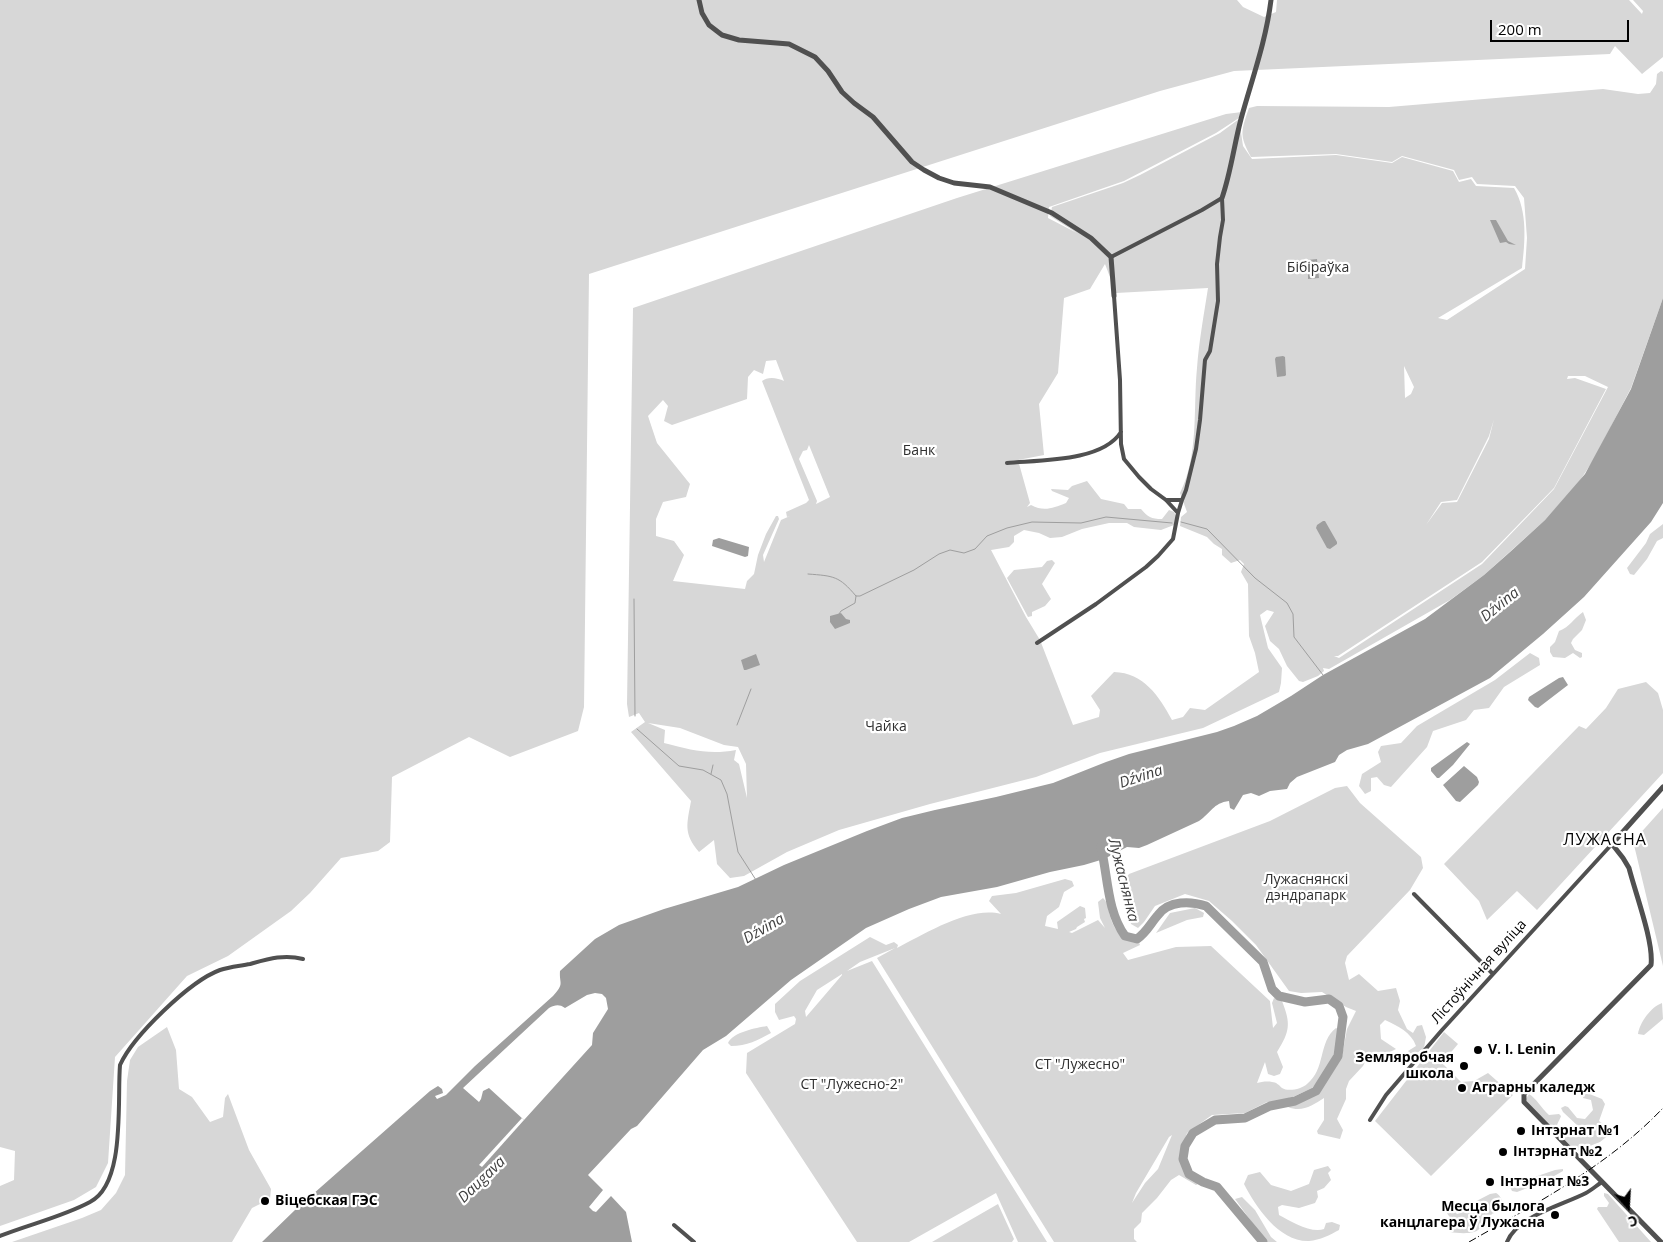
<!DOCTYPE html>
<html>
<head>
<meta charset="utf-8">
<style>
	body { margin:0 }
	#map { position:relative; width:1663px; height:1242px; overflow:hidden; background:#fff; font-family:"Open Sans",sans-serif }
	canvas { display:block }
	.north { position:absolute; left:1603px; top:1182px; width:50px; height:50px; -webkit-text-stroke:4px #fff; paint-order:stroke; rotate:161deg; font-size:14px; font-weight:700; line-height:20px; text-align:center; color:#000 }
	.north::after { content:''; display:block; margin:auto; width:18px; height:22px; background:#000; clip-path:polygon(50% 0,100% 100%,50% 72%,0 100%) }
	.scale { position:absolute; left:1490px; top:20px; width:139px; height:22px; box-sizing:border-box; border:2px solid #000; border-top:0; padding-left:6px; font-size:15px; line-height:18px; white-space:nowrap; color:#000; -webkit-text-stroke:4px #fff; paint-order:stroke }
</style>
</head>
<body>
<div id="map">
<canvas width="1663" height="1242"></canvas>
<div class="north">С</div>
<div class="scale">200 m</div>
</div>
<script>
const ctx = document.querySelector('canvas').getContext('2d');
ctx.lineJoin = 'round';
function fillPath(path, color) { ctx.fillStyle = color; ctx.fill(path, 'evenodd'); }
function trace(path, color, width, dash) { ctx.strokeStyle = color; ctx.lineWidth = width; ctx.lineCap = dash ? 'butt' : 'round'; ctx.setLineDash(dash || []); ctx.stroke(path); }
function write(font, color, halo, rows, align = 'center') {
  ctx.font = font + ' "Open Sans",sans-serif'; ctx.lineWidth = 4.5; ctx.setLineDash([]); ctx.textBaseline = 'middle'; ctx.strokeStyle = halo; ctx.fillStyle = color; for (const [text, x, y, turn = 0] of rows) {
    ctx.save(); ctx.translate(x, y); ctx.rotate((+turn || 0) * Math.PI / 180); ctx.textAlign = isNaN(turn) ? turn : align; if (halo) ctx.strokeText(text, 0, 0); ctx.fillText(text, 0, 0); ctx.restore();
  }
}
const green = new Path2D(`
	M 0,0 L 1237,0 L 1243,7 L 1264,17 L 1276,12 L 1277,0 L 1629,0 L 1642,14 L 1643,11 L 1633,0 L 1663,0 L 1663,57 L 1642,74 L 1615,46 L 1610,54 L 1234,71 L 1160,91 L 589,274 L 584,707 L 578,731 L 510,757 L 469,737 L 392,777 L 390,842 L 378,851 L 341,858 L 310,893 L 291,911 L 228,956 L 187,976 L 115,1057 L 108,1163 L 96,1187 L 74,1200 L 0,1226 L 0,1186 L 14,1180 L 15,1151 L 0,1147 Z
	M 1661,71 L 1663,72 L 1663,298 L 1631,388 L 1594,459 L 1577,485 L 1545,520 L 1484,575 L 1450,600 L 1329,669 L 1323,668 L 1324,671 L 1318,676 L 1303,682 L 1299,681 L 1287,666 L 1279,649 L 1270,641 L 1265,626 L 1274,612 L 1267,610 L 1260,615 L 1268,648 L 1282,668 L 1281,683 L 1279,692 L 1203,728 L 1100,753 L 1036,777 L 930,804 L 839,830 L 787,852 L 744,876 L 730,878 L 717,864 L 714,840 L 699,852 C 683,833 687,824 691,801 L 631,732 L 645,722 L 639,713 L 629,717 L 627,704 L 633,308 L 957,198 L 1226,114 L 1242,112 L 1239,118 L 1216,133 L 1124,181 L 1049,207 L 1048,218 L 1077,233 L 1050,216 L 1052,207 L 1123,183 L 1140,175 L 1220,133 L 1239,119 L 1243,146 L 1252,159 L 1336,155 L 1392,163 L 1402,157 L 1453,171 L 1459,182 L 1471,179 L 1476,186 L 1514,188 C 1528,212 1525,242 1522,268 L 1438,318 L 1447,320 L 1525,269 L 1527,238 L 1524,198 L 1515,186 L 1477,184 L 1472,177 L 1459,180 L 1454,170 L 1402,156 L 1392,162 L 1336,154 L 1251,157 C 1239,135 1241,131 1249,108 L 1257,106 L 1389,107 L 1603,89 L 1638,94 L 1650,93 L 1656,84 L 1657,74 ZM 1105,264 L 1116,293 L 1208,288 C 1204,314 1199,341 1197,368 C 1193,409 1199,455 1180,493 L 1187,512 L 1181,517 L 1180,526 L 1207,537 L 1214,544 L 1222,549 L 1222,555 L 1231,563 L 1240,560 L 1244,564 L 1241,572 L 1248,584 L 1249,636 L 1255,653 L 1259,672 L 1205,710 L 1190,708 L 1183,717 L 1172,720 C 1159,696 1144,673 1114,672 L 1091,696 L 1100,710 L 1099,717 L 1073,725 L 1040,640 L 1026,617 L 991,550 L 1009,547 L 1014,542 L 1014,536 L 1024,530 L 1039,533 L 1050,538 L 1062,537 L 1082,529 L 1109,523 L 1127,523 L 1134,527 L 1161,530 L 1174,525 L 1176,516 L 1174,512 L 1169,510 L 1162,519 C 1151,519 1148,517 1141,509 L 1128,509 L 1124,504 L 1101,499 L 1087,481 L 1072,486 L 1068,490 L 1051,489 L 1052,491 L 1069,498 L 1066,503 C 1053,508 1044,512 1031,505 L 1027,507 L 1030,503 L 1018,460 L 1044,455 L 1039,404 L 1058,373 L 1064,298 L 1090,289 ZM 776,360 L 784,381 C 778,378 768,376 762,381 L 809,500 L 806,503 L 786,512 L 787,517 L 790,516 L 781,520 L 764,562 L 763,555 L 779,519 L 778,516 L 776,516 L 766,534 L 758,555 L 754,574 L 747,581 L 745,589 L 673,581 L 684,555 L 674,541 L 656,536 L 656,519 L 663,502 L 686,497 L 690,484 L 657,443 L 648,416 L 663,400 L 668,406 L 664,421 L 672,425 L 747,399 L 748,377 L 754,370 L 763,374 L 766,361 ZM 1404,366 L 1414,387 L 1411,394 L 1405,398 ZM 1568,376 L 1585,376 L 1608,387 L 1554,489 L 1482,564 L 1339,658 L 1334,656 L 1338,656 L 1482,562 L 1554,488 L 1606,389 L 1575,378 L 1567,379 ZM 1494,419 L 1489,439 L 1457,502 L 1442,503 L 1426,525 L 1441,502 L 1457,500 L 1489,436 ZM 809,445 L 830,497 L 816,504 L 817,501 L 799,459 L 803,451 L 807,450 ZM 648,723 L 680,728 L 724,745 L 738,747 L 746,764 L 747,798 L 739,764 L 734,760 L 736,750 C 709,755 691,750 664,743 L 665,730 Z
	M 1663,524 L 1663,538 L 1657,541 L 1647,559 L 1634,575 L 1630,574 L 1627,568 L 1646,543 L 1650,534 Z
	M 1052,560 L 1055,563 L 1042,584 L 1051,599 L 1045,606 L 1032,612 L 1032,616 L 1028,617 L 1007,578 L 1014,570 L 1042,567 L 1047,561 Z
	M 1583,612 L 1586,620 L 1582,630 L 1573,639 L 1571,643 L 1575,650 L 1582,653 L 1582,657 L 1580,658 L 1573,653 L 1565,658 L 1553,657 L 1550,652 L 1550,647 L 1555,642 L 1559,631 C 1570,627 1574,618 1583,612 Z
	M 1530,653 L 1539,658 L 1540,665 L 1504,687 L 1489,708 L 1474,710 L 1466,720 L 1433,731 L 1427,747 L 1391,787 L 1384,785 L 1377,777 L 1371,778 L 1371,791 L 1365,794 L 1359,786 L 1362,774 L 1381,762 L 1378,752 L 1381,746 L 1401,743 L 1417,726 L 1495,680 Z
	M 1646,682 L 1658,693 L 1663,710 L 1663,773 L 1537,910 L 1517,891 L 1487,920 L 1479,901 L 1444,864 L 1579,726 L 1586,729 L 1606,708 L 1618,689 Z
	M 1347,786 L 1360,803 L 1421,857 L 1423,868 L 1410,890 L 1347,956 L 1345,963 L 1349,980 L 1359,974 L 1378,991 L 1396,988 L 1400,1001 L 1398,1010 L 1407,1029 L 1413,1033 L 1417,1026 L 1422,1025 L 1426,1037 L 1424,1048 L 1413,1056 L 1408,1051 L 1416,1046 C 1411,1032 1398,1026 1385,1020 L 1380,1025 L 1381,1039 L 1396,1049 L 1388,1053 L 1376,1052 L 1368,1056 L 1363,1066 L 1349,1081 L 1346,1089 L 1346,1099 L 1337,1119 L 1343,1130 L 1340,1139 L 1318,1134 L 1317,1131 L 1324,1120 L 1324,1098 C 1313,1105 1302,1113 1288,1107 L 1289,1104 L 1306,1099 L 1319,1091 L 1332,1073 L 1342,1056 L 1347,1029 L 1356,1011 L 1346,1007 L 1322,992 L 1301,993 L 1289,991 L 1256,945 L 1232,921 L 1209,901 L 1185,894 L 1155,906 L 1144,922 L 1138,928 L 1131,924 L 1125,899 L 1123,882 L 1129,874 L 1270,821 L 1335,788 Z
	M 1663,808 L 1663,966 L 1634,845 L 1636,838 Z
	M 1065,879 L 1072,881 L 1074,886 L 1064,892 L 1059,907 L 1047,916 L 1045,926 L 1058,929 L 1057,922 L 1080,906 L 1085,908 L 1086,918 L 1084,919 L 1085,922 L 1077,927 L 1076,929 L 1069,932 L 1072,933 L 1098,920 L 1105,928 L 1100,918 L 1098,902 L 1103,898 C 1109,904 1108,909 1110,916 C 1115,933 1122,938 1138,940 L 1140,945 L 1123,953 L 1128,960 L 1176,947 L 1211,946 L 1270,1001 L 1273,1028 L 1277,1023 L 1272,1003 L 1274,998 L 1282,1001 C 1291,1024 1290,1031 1277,1052 L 1283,1067 L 1280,1074 L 1274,1076 L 1268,1074 L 1265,1062 L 1257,1083 C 1261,1082 1267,1081 1272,1082 C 1276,1082 1279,1085 1282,1088 C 1288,1092 1302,1089 1307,1084 C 1326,1069 1318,1042 1336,1028 L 1338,1029 L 1337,1048 L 1322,1078 L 1312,1088 L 1295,1096 L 1280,1101 L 1267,1102 L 1245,1113 L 1212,1115 L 1187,1133 L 1182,1148 L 1181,1162 L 1185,1172 L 1200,1183 L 1196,1185 L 1179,1175 L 1171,1180 L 1157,1198 L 1142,1213 L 1141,1222 L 1134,1229 L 1134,1239 L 1137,1242 L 1054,1242 L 877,958 L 895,948 L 860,962 L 847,971 L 872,961 L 1047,1242 L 1018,1242 L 996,1193 L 909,1242 L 857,1242 L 746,1073 L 747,1053 L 795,1024 L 796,1019 L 794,1016 L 779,1020 L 775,1012 L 775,1004 L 800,981 L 870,937 L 886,945 L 894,942 L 898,945 L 897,948 C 925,934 969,906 1001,914 L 989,901 L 992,896 L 1016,893 ZM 842,974 L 842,975 L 806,1017 L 805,1011 L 817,990 ZM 1172,1135 L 1158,1169 L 1145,1183 L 1132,1203 L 1136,1193 L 1169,1137 Z
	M 1195,908 L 1204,913 L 1203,917 L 1187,920 L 1156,933 L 1170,913 Z
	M 1662,1003 L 1663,1019 L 1644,1035 L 1638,1034 C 1640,1022 1651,1007 1662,1003 Z
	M 767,1026 L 771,1033 C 758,1040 747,1046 731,1046 L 728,1043 C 733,1032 756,1028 767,1026 Z
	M 167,1027 L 176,1050 L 179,1089 L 192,1097 L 210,1122 L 223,1117 L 225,1098 L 228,1094 L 249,1150 L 271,1189 L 270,1199 L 252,1208 L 232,1242 L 12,1242 L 82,1218 L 101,1210 L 116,1193 L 125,1175 L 127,1081 L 130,1060 L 138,1047 Z
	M 1444,1032 L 1458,1044 L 1442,1063 L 1461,1082 L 1474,1081 L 1488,1073 L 1513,1095 L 1431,1176 L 1375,1121 Z
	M 1587,1093 L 1602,1099 L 1605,1104 L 1599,1121 L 1610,1129 L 1610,1134 L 1600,1142 L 1577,1151 L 1572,1149 L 1527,1102 L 1526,1099 L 1529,1094 C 1536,1098 1542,1109 1549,1115 L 1559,1114 L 1561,1116 C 1560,1120 1556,1124 1557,1128 C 1560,1143 1574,1136 1579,1127 L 1563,1112 L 1561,1108 L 1565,1106 L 1568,1107 L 1577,1118 L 1585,1119 L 1593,1110 L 1591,1100 L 1583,1098 L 1584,1094 Z
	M 1328,1166 L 1331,1170 L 1328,1173 L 1331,1180 L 1324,1188 L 1317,1191 L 1318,1197 L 1315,1203 L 1299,1208 L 1282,1205 L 1278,1207 L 1279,1215 C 1290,1221 1312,1234 1324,1229 L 1326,1223 L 1332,1222 L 1340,1225 L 1339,1230 C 1330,1235 1320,1240 1309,1241 C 1279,1242 1256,1207 1244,1184 L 1248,1175 L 1260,1172 L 1271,1185 L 1291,1191 L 1309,1184 L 1314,1170 Z
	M 1563,1169 L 1563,1171 L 1549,1179 L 1545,1185 L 1540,1186 L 1535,1185 L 1517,1192 L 1512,1191 L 1510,1187 L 1511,1185 L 1555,1170 Z
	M 1496,1193 C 1503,1197 1505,1207 1497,1212 C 1491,1215 1495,1211 1490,1216 C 1484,1221 1482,1230 1474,1232 C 1467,1234 1456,1233 1450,1232 L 1448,1228 L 1452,1220 L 1443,1208 L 1445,1205 L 1449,1205 L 1457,1214 L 1462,1212 L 1463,1208 L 1490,1194 Z
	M 1604,1193 L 1608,1194 L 1651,1242 L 1619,1242 L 1597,1209 L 1598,1207 L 1607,1207 L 1609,1203 L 1604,1196 Z
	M 1242,1197 L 1255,1210 L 1271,1237 L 1277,1242 L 1267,1242 L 1264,1239 L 1235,1199 Z
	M 998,1204 L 1014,1239 L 1012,1242 L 932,1242 Z`);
const water = new Path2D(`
	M 1490,220 L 1496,220 L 1508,241 L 1516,245 L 1509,244 L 1506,242 L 1500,243 Z
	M 1317,259 L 1319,278 L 1308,279 L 1308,260 Z
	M 1663,298 L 1663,503 L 1651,522 L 1584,597 L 1543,634 L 1490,678 L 1381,737 L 1368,744 L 1347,750 L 1339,755 L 1335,762 L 1297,777 L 1290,783 L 1287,789 L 1270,791 L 1259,796 L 1251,793 L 1243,795 L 1234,810 L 1230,808 L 1229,801 C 1213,803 1211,813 1199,821 L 1147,845 L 1139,848 L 1127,847 L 1104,859 L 1084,865 L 1050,872 L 997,887 L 941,897 L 909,909 L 866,928 L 791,980 L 726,1036 L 703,1050 L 637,1126 L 631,1129 L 588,1175 L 603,1190 L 589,1207 L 593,1211 L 596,1212 L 611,1196 L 626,1212 L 632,1242 L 262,1242 L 296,1209 L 430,1091 L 438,1086 L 442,1089 L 443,1093 L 435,1096 L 437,1099 L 446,1095 L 475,1066 L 553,996 C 565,983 559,984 560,971 L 595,939 L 619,925 L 664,909 L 738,887 L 784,865 L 867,831 L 902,818 L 935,810 L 996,797 L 1053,783 L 1106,762 L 1129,754 L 1217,732 L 1234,726 L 1257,716 L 1291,696 L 1323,675 L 1425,619 L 1484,575 L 1510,552 L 1545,520 L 1585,474 L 1631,389 ZM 595,993 L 602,994 L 606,998 L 608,1009 L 593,1033 L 592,1045 L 524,1120 L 489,1088 L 483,1091 L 481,1099 L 479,1102 L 463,1088 L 549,1008 C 555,1005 559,1004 565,1008 L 587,995 Z
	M 1283,356 L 1285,357 L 1286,375 L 1285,376 L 1277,377 L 1275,359 L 1276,357 Z
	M 1323,521 L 1325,521 L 1337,542 L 1337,544 L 1330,549 L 1327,548 L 1316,528 L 1317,525 Z
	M 719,538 L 749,547 L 748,556 L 745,557 L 712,546 L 713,540 Z
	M 841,613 L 846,619 L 850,620 L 850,623 L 835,629 L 830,622 L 830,616 Z
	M 756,654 L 760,665 L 746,670 L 744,670 L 741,660 Z
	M 1563,677 L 1568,685 L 1538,708 L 1535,707 L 1528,700 L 1529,697 L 1559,678 Z
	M 1467,742 L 1470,744 L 1453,765 L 1439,778 L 1437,778 L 1431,771 L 1431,768 Z
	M 1464,766 L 1477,777 L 1479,782 L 1478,785 L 1460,802 L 1456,801 L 1443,785 Z`);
const pier = new Path2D(`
	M 522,1118 L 524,1120 L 482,1167 L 479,1165 Z`);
const stream = new Path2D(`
	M 1181,522 L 1207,529 L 1255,578 L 1287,603 L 1293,614 L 1294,637 L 1323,675
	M 808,574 C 834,576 839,576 856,596 L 860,596 L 914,570 L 939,554 L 950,550 L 964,553 L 975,549 L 987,536 L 1007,528 L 1032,522 L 1081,523 L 1106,517 L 1172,523
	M 634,599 L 635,716
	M 839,614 L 841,611 L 855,603 L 856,596
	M 737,725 L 751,689
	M 637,729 L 679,766 L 703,770 L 721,780 L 727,794 L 738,852 L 756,880
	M 711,774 L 713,765`);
const river = new Path2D(`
	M 1101,847 C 1108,877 1107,911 1125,936 L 1137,939 C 1147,932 1150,924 1158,915 C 1169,900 1191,901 1206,906 L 1263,962 L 1272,989 L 1279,996 L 1305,1002 L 1329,999 L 1339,1006 L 1343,1017 L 1338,1056 L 1316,1091 L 1295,1101 L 1270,1106 L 1245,1118 L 1215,1120 L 1193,1133 L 1185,1146 L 1183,1159 L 1189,1174 L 1203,1182 L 1217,1187 L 1263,1242`);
const minor = new Path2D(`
	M 1111,257 L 1202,210 L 1222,198 L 1223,220 L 1220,237 L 1217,264 L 1218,301 L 1210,351 L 1205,360 L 1200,420 L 1196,449 L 1186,490 L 1182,500 L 1166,500
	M 1007,463 C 1039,460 1102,462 1121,432
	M 1178,513 L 1182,500
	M 1037,643 L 1096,604 L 1146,567 L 1158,556 L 1173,539 L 1178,513 L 1166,500 L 1151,489 L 1139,477 L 1124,459 L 1121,444 L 1120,380 L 1114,296
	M 1414,894 L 1492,973
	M 1370,1120 L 1386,1095 L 1442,1030 L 1612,844
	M 674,1225 L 694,1242
	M 0,1236 C 30,1224 62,1217 90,1202 C 126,1184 117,1100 120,1065 C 133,1036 190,981 220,970 C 229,967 240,966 250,964 C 268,959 284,954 303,959
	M 1507,1242 C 1517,1216 1563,1205 1586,1193 C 1592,1190 1597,1185 1602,1182`);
const tertiary = new Path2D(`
	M 699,0 L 702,13 L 709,25 L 722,35 L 739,40 L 789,44 L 815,57 L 828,71 L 842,92 L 854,103 L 873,117 L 912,162 L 924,170 L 939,178 L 954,183 L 990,187 L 1052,213 L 1091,238 L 1111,257 L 1114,296
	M 1222,198 C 1231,172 1234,145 1241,119 C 1252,79 1266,41 1271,0
	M 1661,1242 L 1524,1102 L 1524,1094 L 1651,965 C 1654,942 1635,892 1629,868 L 1623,858 L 1612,844 L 1663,787`);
const rail = new Path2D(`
	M 1469,1242 C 1537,1203 1609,1165 1663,1108`);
const markers = [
	[1478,1050,5,"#000"],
	[1464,1066,5,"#000"],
	[1462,1088,5,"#000"],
	[1521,1131,5,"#000"],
	[1503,1152,5,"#000"],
	[1490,1182,5,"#000"],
	[265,1201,5,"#000"],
	[1555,1215,5,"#000"]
];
const parkNames = [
	["Бібіраўка",1318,268],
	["Банк",919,451],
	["Чайка",886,727],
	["Лужаснянскі",1306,880],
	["дэндрапарк",1306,896],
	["СТ \"Лужесно\"",1080,1065],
	["СТ \"Лужесно-2\"",852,1085]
];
const streetNames = [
	["Лістоўнічная вуліца",1479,972,-48]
];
const poiNames = [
	["V. I. Lenin",1488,1050],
	["Земляробчая",1454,1058,"right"],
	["школа",1454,1074,"right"],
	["Аграрны каледж",1472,1088],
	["Інтэрнат №1",1531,1131],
	["Інтэрнат №2",1513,1152],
	["Інтэрнат №3",1500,1182],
	["Віцебская ГЭС",275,1201],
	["Месца былога",1545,1207,"right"],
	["канцлагера ў Лужасна",1545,1223,"right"]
];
const waterNames = [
	["Dźvina",1500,605,-39],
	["Dźvina",1141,777,-18],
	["Лужаснянка",1123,880,76],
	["Dźvina",764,929,-30],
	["Daugava",482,1180,-44]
];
const quarterNames = [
	["ЛУЖАСНА",1605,840]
];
fillPath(green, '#d7d7d7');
fillPath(water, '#9e9e9e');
fillPath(pier, '#fff');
trace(stream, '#9e9e9e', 1);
trace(river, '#9e9e9e', 9);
trace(minor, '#505050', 4);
trace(tertiary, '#505050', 5);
trace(rail, '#000', 1, [8, 2.5, 1, 2.5]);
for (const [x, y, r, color] of markers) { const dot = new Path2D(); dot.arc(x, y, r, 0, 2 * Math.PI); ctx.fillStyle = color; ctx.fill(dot); trace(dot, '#fff', 2); }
write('14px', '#2e2e2e', '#fff', parkNames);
write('14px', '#000', '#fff', streetNames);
write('bold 14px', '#000', '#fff', poiNames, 'left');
write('italic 15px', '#3f3f3f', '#fff', waterNames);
ctx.letterSpacing = '1px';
write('16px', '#000', '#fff', quarterNames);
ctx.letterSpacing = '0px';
</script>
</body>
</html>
